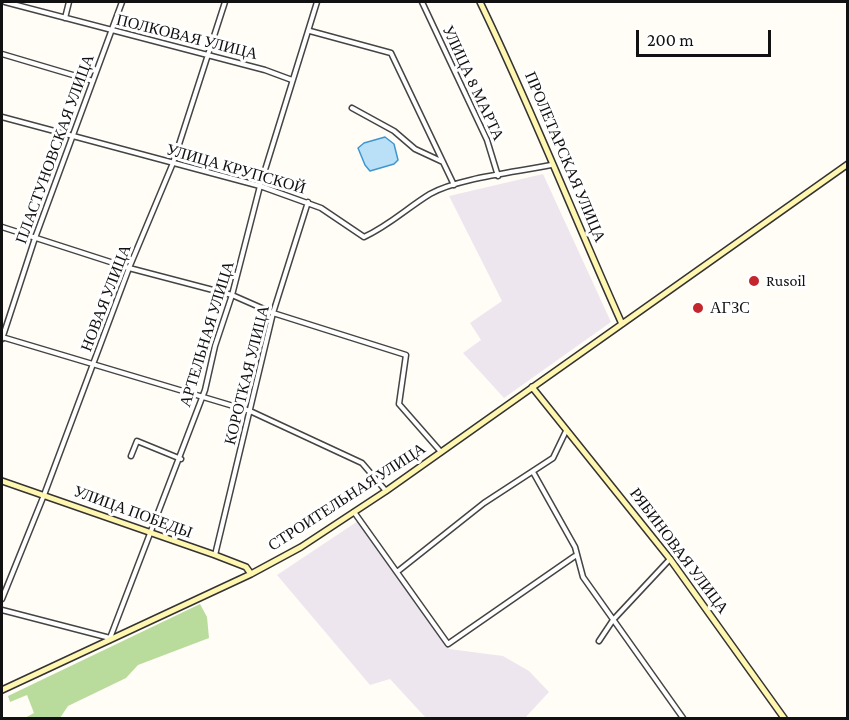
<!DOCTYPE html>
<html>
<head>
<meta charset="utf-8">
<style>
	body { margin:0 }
	#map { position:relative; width:849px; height:720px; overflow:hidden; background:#fffdf5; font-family:"Crimson Pro",serif }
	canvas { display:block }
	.frame { position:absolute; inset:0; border:3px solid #111; pointer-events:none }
	.scale { position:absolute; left:636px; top:30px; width:135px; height:27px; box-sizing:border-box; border:3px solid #111; border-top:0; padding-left:8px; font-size:18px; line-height:21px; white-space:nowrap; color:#111; -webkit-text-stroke:4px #fff; paint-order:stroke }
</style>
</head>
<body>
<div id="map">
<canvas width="849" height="720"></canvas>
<div class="frame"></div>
<div class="scale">200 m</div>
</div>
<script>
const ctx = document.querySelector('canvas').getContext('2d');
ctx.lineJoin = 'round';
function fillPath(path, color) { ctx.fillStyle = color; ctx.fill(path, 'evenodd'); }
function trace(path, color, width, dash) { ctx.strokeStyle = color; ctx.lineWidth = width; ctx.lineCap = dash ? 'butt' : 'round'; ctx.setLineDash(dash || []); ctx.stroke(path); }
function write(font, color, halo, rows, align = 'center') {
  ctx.font = font + ' "Crimson Pro",serif'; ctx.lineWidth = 6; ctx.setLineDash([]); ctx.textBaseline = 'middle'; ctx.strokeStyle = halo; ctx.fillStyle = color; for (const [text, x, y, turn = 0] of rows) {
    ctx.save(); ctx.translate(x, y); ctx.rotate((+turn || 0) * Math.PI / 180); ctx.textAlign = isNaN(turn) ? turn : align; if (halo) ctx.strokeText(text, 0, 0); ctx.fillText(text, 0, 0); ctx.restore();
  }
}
const industrial = new Path2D(`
	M 543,174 L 611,322 L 504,398 L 463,353 L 481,340 L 470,323 L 502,301 L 449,196 Z
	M 358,521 L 449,649 L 503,656 L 529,671 L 549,692 L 525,718 L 426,718 L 390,679 L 370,685 L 277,575 Z`);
const forest = new Path2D(`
	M 200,604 L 207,617 L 209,638 L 138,665 L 126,678 L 68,706 L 60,718 L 25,718 L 34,713 L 27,695 L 10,702 L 8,696 Z`);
const water = new Path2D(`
	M 385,137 L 394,144 L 398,160 L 394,164 L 370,171 L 365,165 L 358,148 L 364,143 Z`);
const street = new Path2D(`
	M 5,2 L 265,70 L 292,80
	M 422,2 L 487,140 L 498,176
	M 65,18 L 69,2
	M 310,31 L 391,53 L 454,185
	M 2,54 L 93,81
	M 352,108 L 394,131 L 415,149 L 443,162
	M 2,117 L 260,186 L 321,208 L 364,237 C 390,225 407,208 430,194 C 458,178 518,172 551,165
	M 2,227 L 129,268 L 232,295 L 273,313 L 406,355 L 399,404 L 441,452
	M 2,337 L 250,411 L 362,463 L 386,491
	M 2,339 L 35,238 L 122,2
	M 131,456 L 137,441 L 181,459
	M 533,472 L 575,547 L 583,577 L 683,718
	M 354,512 L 448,644 L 575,556
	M 215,555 L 273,313 L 308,202
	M 397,572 L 484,503 L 553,458 L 566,431
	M 2,599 L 44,495 L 129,268 L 173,163 L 225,2
	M 2,610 L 110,638 L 205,390 L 215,346 L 232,295 L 260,186 L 317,2
	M 599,641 L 613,620 L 670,559`);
const secondary = new Path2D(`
	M 480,2 C 531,107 574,217 622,324
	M 532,387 L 670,559 L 784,718
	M 2,481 L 215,555 L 246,567 L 251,574
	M 2,690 L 251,574 L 301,547 L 386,491 L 848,164`);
const markers = [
	[754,281,6,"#c4262e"],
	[698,308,6,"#c4262e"]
];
const streetNames = [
	["ПОЛКОВАЯ УЛИЦА",187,37,14],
	["УЛИЦА 8 МАРТА",473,83,65],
	["ПЛАСТУНОВСКАЯ УЛИЦА",55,149,-70],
	["ПРОЛЕТАРСКАЯ УЛИЦА",565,157,67],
	["УЛИЦА КРУПСКОЙ",236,169,16],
	["НОВАЯ УЛИЦА",106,298,-69],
	["АРТЕЛЬНАЯ УЛИЦА",207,334,-73],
	["КОРОТКАЯ УЛИЦА",247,375,-76],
	["СТРОИТЕЛЬНАЯ УЛИЦА",347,497,-33],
	["УЛИЦА ПОБЕДЫ",133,512,20],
	["РЯБИНОВАЯ УЛИЦА",679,551,53]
];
const poiNames = [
	["Rusoil",766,281],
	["АГЗС",710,308]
];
fillPath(industrial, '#eee6ef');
fillPath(forest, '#b9dc9c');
fillPath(water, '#b9e0f7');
trace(water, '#3f96cf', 1.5);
trace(street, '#444', 7);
trace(secondary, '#333', 8);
trace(street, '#fff', 4);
trace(secondary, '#fff6b0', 5);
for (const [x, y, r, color] of markers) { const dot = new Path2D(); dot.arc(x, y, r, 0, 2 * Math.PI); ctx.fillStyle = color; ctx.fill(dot); trace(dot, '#fff', 2); }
write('16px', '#111', '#fff', streetNames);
write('16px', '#111', '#fff', poiNames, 'left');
</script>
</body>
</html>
